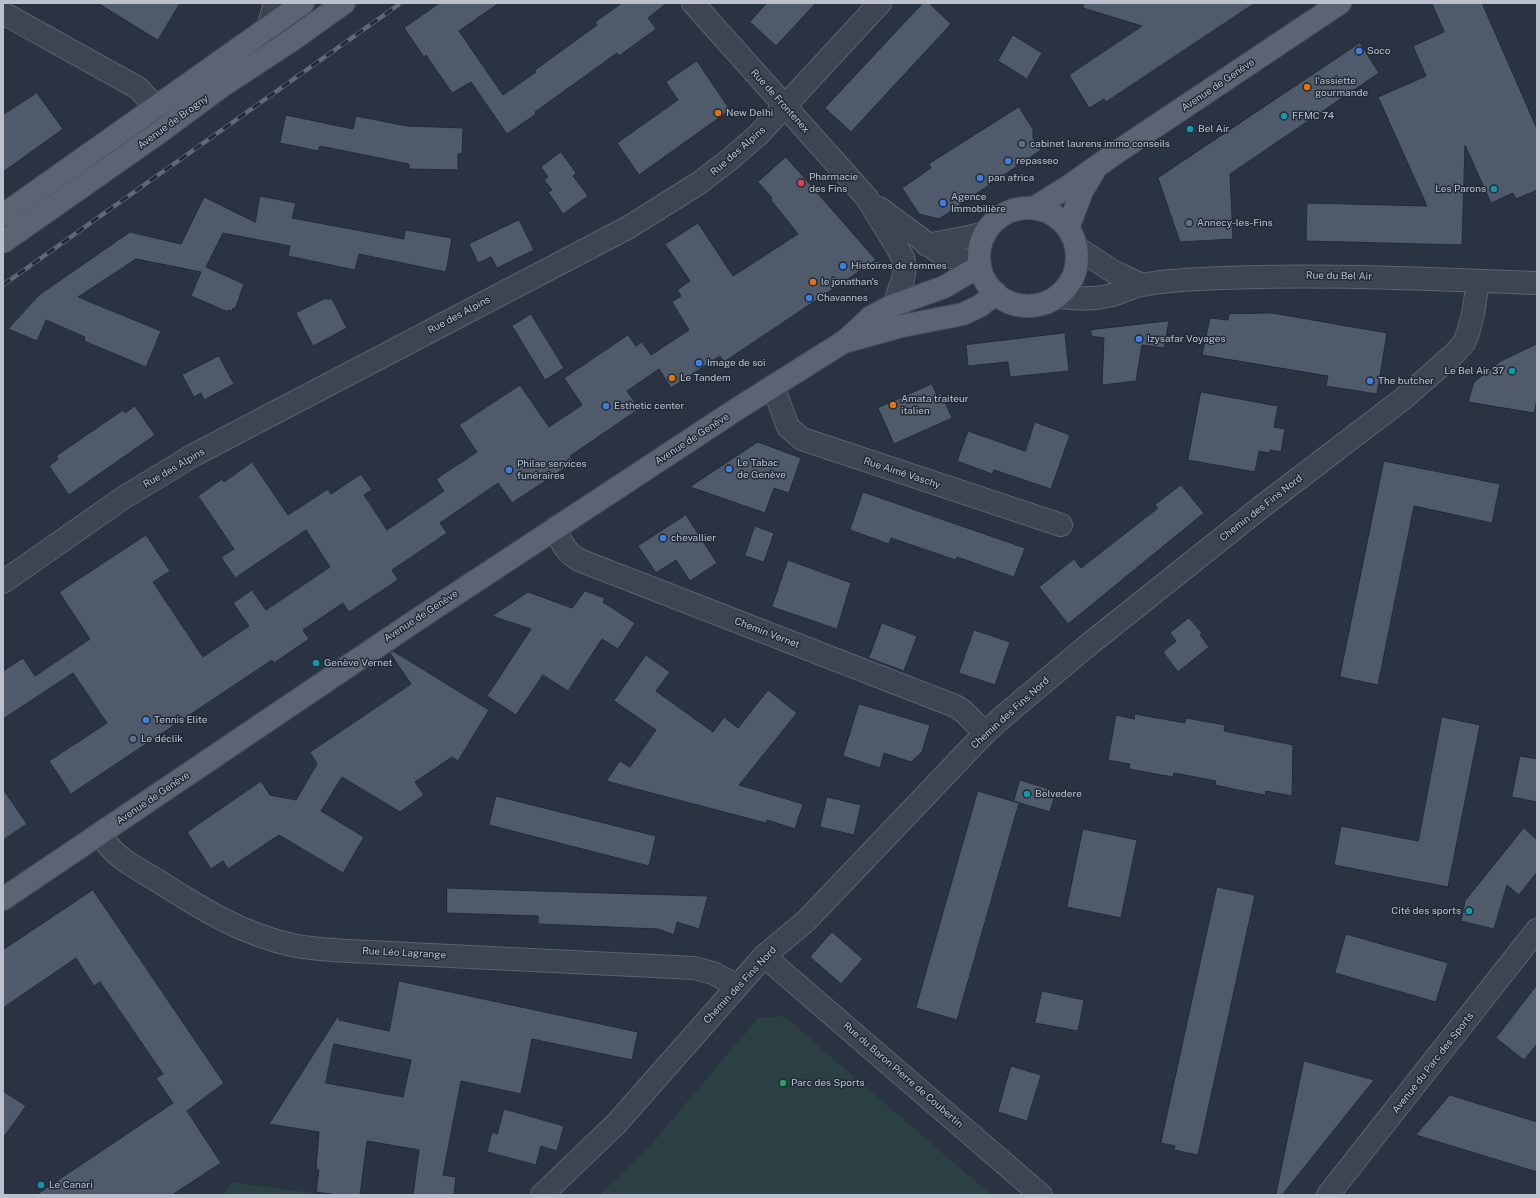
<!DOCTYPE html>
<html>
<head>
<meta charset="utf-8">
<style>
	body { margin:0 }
	#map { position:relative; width:1540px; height:1198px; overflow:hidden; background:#293342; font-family:"Public Sans",sans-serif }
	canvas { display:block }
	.frame { position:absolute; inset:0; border:4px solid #bac0cc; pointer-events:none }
</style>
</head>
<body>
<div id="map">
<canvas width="1540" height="1198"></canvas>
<div class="frame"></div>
</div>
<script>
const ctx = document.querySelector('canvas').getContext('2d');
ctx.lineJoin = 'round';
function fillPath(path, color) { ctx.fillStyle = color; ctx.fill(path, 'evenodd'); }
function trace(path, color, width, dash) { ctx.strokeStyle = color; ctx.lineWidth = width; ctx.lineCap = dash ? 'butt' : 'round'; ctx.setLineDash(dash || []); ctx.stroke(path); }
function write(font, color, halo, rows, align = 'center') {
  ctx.font = font + ' "Public Sans",sans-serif'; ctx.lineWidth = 3; ctx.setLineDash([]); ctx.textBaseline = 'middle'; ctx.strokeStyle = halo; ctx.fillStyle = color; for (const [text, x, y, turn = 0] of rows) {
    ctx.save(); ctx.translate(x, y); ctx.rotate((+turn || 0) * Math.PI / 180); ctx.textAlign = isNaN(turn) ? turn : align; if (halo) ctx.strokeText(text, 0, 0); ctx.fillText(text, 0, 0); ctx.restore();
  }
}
const green = new Path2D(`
	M 784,1016 L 991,1195 L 599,1195 L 649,1147 L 758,1018 Z
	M 231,1182 L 328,1195 L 223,1195 Z`);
const building = new Path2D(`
	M 98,3 L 180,3 L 158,40 Z
	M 440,3 L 499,3 L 459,31 L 503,95 L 536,72 L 535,70 L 597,25 L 595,22 L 622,3 L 667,3 L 648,18 L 656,29 L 619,56 L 617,53 L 535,112 L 536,114 L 507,134 L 471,82 L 452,93 L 426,55 L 424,57 L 404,28 Z
	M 767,3 L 816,3 L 776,46 L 750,22 Z
	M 923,3 L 929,3 L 951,24 L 851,132 L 825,108 Z
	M 1084,3 L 1255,3 L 1106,102 L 1104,99 L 1089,108 L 1069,75 L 1142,26 L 1083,8 Z
	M 1432,3 L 1482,3 L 1537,129 L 1537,190 L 1516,199 L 1513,193 L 1491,203 L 1465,145 L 1462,245 L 1306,241 L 1307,203 L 1427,206 L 1378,97 L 1426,76 L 1413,46 L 1444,32 Z
	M 1013,35 L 1042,53 L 1027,79 L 998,61 Z
	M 1360,43 L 1379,73 L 1230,174 L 1233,239 L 1180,242 L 1158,178 Z
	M 697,61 L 730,110 L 639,175 L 617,143 L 678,100 L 666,82 Z
	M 37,93 L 63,129 L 3,172 L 3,115 Z
	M 1019,107 L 1033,129 L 1033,138 L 1041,150 L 939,219 L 919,214 L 902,188 L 931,168 L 929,164 Z
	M 286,115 L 353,129 L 356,116 L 407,126 L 463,128 L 462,154 L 458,154 L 458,170 L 409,169 L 409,164 L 320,146 L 318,151 L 280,143 Z
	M 561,152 L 576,173 L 573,176 L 588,196 L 563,214 L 548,192 L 552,190 L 544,180 L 548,177 L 541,167 Z
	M 786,157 L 876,260 L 724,362 L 720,356 L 671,388 L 659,369 L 627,391 L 639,409 L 570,456 L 574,462 L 512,503 L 498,483 L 440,523 L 447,533 L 392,570 L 398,580 L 349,612 L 343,603 L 303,630 L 309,639 L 274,663 L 272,660 L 71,794 L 49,761 L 107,723 L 73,673 L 3,719 L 3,671 L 23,658 L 35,676 L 90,639 L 59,592 L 146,535 L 170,571 L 153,582 L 203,657 L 249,626 L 233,603 L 252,590 L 266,610 L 330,567 L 306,530 L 235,578 L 221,557 L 234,549 L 198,496 L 222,479 L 224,482 L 252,462 L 288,515 L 328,489 L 331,494 L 361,474 L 372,490 L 364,495 L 387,530 L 444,491 L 436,479 L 477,452 L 459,425 L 520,385 L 549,427 L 582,405 L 564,378 L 628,335 L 636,346 L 642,342 L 651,355 L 689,330 L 672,302 L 681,296 L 677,290 L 690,281 L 665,244 L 698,223 L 733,276 L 798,234 L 771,200 L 772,198 L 758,182 Z
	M 260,196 L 296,203 L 292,218 L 404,239 L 405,230 L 452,238 L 446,272 L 359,254 L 355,270 L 288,256 L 290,246 L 223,233 L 206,267 L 244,284 L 235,309 L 233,308 L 232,311 L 228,310 L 228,312 L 191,296 L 201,272 L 136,259 L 78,297 L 161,331 L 146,367 L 84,341 L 85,337 L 46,320 L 37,341 L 8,329 L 39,295 L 130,232 L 181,244 L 204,197 L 255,222 Z
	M 519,220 L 534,250 L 497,268 L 491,257 L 478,263 L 469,244 Z
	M 324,299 L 332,299 L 347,328 L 313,346 L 296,313 Z
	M 1272,313 L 1387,333 L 1377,394 L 1326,386 L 1328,376 L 1202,355 L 1210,318 L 1228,320 L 1229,314 Z
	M 531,314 L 564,368 L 545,380 L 512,326 Z
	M 1169,321 L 1164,348 L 1142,345 L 1136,381 L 1102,385 L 1104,338 L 1091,336 L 1091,330 Z
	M 1065,333 L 1069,371 L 1010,377 L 1008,362 L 968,366 L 966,345 Z
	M 1537,344 L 1537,399 L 1534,413 L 1468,402 L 1474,382 L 1501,361 Z
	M 219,356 L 234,384 L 204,400 L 201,393 L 194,397 L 182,375 Z
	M 932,384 L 937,395 L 941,393 L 952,418 L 894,444 L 878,408 Z
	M 1201,392 L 1278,406 L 1274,427 L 1285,429 L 1281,452 L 1270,450 L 1269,453 L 1259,451 L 1255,472 L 1188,460 Z
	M 135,406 L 155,435 L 69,495 L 49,466 L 58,459 L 56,456 L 123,410 L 125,413 Z
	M 1035,422 L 1070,435 L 1051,489 L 994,470 L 992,474 L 957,461 L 968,431 L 1025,451 Z
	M 758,442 L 801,458 L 789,493 L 774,488 L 765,513 L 690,487 Z
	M 1384,461 L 1500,484 L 1492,523 L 1414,506 L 1378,685 L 1340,677 Z
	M 1181,485 L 1204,513 L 1068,624 L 1039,587 L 1074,559 L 1081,568 L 1158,508 L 1155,505 Z
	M 863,492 L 1025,548 L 1014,577 L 957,557 L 956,560 L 891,538 L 889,544 L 850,530 Z
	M 686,515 L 717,563 L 690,581 L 676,560 L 656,573 L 638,546 Z
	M 755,526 L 774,533 L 764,562 L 745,556 Z
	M 788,560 L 851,583 L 837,629 L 772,607 Z
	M 585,591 L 605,598 L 603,602 L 635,623 L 618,649 L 602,639 L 568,691 L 543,675 L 516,715 L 487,696 L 531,629 L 492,616 L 528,592 L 572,608 Z
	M 1189,618 L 1202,633 L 1200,635 L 1209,647 L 1178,672 L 1163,652 L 1176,641 L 1170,633 Z
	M 882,623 L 917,636 L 904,671 L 869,658 Z
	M 974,630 L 1010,642 L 995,685 L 959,673 Z
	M 393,651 L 489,710 L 458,761 L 452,757 L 415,782 L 424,795 L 400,812 L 342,777 L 321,811 L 364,837 L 343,873 L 279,835 L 228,869 L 223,861 L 211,869 L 187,832 L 261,781 L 270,795 L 296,800 L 317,764 L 310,752 L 411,684 L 390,653 Z
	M 646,655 L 670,672 L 656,691 L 713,732 L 724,717 L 738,728 L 768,690 L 797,713 L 739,785 L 803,804 L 795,829 L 767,820 L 766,823 L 606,781 L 620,761 L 630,767 L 656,730 L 614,701 Z
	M 859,704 L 930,725 L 922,752 L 911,762 L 884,753 L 880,768 L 843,756 Z
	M 1135,714 L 1185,723 L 1186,718 L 1225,725 L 1224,731 L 1293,745 L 1292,796 L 1266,791 L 1265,795 L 1238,790 L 1215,785 L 1216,781 L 1174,773 L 1173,777 L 1129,769 L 1130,764 L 1108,760 L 1116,715 L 1134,719 Z
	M 1442,717 L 1480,725 L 1448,887 L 1334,865 L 1341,826 L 1418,841 Z
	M 1520,756 L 1537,759 L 1537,802 L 1512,797 Z
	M 1020,780 L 1056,791 L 1050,812 L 1014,801 Z
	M 3,789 L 27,824 L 3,840 Z
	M 978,791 L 1019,803 L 957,1020 L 916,1008 Z
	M 496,796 L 656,836 L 649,866 L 489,825 Z
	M 827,797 L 861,805 L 854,835 L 820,827 Z
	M 1524,828 L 1537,840 L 1537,872 L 1519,895 L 1507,885 L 1494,929 L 1461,921 L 1465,901 Z
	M 1083,829 L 1137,840 L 1121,918 L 1067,907 Z
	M 1217,887 L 1255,895 L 1198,1155 L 1174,1150 L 1175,1146 L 1161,1143 Z
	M 447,888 L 539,891 L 708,896 L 699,929 L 677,922 L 674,935 L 658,929 L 538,924 L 538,916 L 447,913 Z
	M 93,890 L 224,1083 L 187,1111 L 221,1163 L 172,1195 L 36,1195 L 173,1103 L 156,1078 L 163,1074 L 100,982 L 94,986 L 76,958 L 3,1008 L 3,950 Z
	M 832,932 L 863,959 L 841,984 L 810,957 Z
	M 1346,934 L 1448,963 L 1436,1002 L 1335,973 Z
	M 399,981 L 638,1032 L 632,1060 L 532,1039 L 521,1094 L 461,1081 L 443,1175 L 456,1177 L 454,1195 L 413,1195 L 419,1150 L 367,1141 L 360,1195 L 338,1195 L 316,1192 L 319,1170 L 316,1169 L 319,1132 L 269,1124 L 338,1016 L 339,1017 L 339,1020 L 389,1031 ZM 334,1044 L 411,1060 L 403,1097 L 326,1083 Z
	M 1537,985 L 1537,1044 L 1524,1060 L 1496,1038 Z
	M 1042,991 L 1084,1000 L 1078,1031 L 1035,1023 Z
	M 1304,1061 L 1374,1080 L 1282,1195 L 1276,1195 Z
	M 1011,1066 L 1041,1075 L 1027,1121 L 998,1112 Z
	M 3,1091 L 26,1106 L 3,1138 Z
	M 1450,1095 L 1537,1122 L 1537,1172 L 1416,1135 Z
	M 504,1109 L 564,1126 L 557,1151 L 541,1146 L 536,1165 L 487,1152 L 492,1132 L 497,1134 Z`);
const minor = new Path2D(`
	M 693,3 L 867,198 L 897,247 L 903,258 L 905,269 L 903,279 L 894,305
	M 3,13 L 138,88 L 150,101 L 155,109
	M 268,28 L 275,3
	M 879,208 L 940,253 L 965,261 L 979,263
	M 927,245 L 969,237 L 985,233
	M 1076,247 L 1114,272 L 1142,285
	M 1057,297 C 1074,298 1091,300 1108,296 C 1119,294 1130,287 1142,285 C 1159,281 1181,280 1199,279 C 1312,273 1424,279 1537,283
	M 773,386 L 788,427 L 802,439 L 1061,525
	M 555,528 C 562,543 565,552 579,560 L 955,706 L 963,711 L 985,733
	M 3,582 L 123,498 L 192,456 L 629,227 L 699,183 L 729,160 L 758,135 L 880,3
	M 101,833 C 103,837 106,842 109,846 C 121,861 142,871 158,881 C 200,908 242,934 292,945 C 310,949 330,950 349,951 L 694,968 L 713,973 L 737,986
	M 764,956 L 1041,1195
	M 542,1195 L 617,1123 L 764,956 L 806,921 L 985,733 L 1006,714 L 1087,646 L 1260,508 L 1404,398 L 1453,355 L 1464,343 L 1468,333 L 1473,314 L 1478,281
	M 1328,1195 L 1537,930`);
const major = new Path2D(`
	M 1034,208 L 1069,186 L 1120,150 L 1340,3
	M979 257a49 49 0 1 1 98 0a49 49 0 1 1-98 0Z
	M 3,215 L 303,3
	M 1068,228 L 1082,191 L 1094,171
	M 3,242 L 157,134 L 222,86 L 292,40 L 344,3
	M 848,341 L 902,326 L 963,314 L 980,306 L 996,293
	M 3,899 L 418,619 L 737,409 L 845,341 L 871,317 L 894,305 L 944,287 L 980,266`);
const rail = new Path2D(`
	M 3,285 L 401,3`);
const markers = [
	[1359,51,4,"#3f7fe0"],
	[1307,87,4,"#e8710a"],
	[718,113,4,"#e8710a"],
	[1284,116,4,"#0f9aa8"],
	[1190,129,4,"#0f9aa8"],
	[1022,144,4,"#5c6f8a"],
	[1008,161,4,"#3f7fe0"],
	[980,178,4,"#3f7fe0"],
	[801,183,4,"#e0444e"],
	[1494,189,4,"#0f9aa8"],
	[943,203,4,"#3f7fe0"],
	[1189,223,4,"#5c6f8a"],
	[843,266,4,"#3f7fe0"],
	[813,282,4,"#e8710a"],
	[809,298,4,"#3f7fe0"],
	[1139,339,4,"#3f7fe0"],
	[699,363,4,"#3f7fe0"],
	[1512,371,4,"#0f9aa8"],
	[672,378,4,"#e8710a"],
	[1370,381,4,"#3f7fe0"],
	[893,405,4,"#e8710a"],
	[606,406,4,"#3f7fe0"],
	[729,469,4,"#3f7fe0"],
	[509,470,4,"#3f7fe0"],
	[663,538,4,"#3f7fe0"],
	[316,663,4,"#0f9aa8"],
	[146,720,4,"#3f7fe0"],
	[133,739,4,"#5c6f8a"],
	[1027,794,4,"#0f9aa8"],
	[1469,911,4,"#0f9aa8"],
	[783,1083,4,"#2e9e5b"],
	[41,1185,4,"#0f9aa8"]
];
const poiNames = [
	["Soco",1367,51],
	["l'assiette",1315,81],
	["gourmande",1315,93],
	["New Delhi",726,113],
	["FFMC 74",1292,116],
	["Bel Air",1198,129],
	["cabinet laurens immo conseils",1030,144],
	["repasseo",1016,161],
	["Pharmacie",809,177],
	["des Fins",809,189],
	["pan africa",988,178],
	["Les Parons",1486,189,"right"],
	["Agence",951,197],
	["Immobilière",951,209],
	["Annecy-les-Fins",1197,223],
	["Histoires de femmes",851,266],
	["le jonathan's",821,282],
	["Chavannes",817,298],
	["Izysafar Voyages",1147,339],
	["Image de soi",707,363],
	["Le Bel Air 37",1504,371,"right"],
	["Le Tandem",680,378],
	["The butcher",1378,381],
	["Amata traiteur",901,399],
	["italien",901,411],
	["Esthetic center",614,406],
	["Le Tabac",737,463],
	["de Genève",737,475],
	["Philae services",517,464],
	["funéraires",517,476],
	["chevallier",671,538],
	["Genève Vernet",324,663],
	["Tennis Elite",154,720],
	["Le déclik",141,739],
	["Belvedere",1035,794],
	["Cité des sports",1461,911,"right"],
	["Parc des Sports",791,1083],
	["Le Canari",49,1185]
];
const streetNames = [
	["Avenue de Genève",1218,85,-34],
	["Rue de Frontenex",780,101,48],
	["Avenue de Brogny",173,122,-36],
	["Rue des Alpins",738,151,-41],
	["Rue du Bel Air",1339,276,1],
	["Rue des Alpins",459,315,-28],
	["Avenue de Genève",692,439,-33],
	["Rue des Alpins",174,468,-30],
	["Rue Aimé Vaschy",902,473,18],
	["Chemin des Fins Nord",1261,508,-38],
	["Avenue de Genève",421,616,-33],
	["Chemin Vernet",767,633,21],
	["Chemin des Fins Nord",1010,713,-42],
	["Avenue de Genève",153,798,-34],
	["Rue Léo Lagrange",404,953,3],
	["Chemin des Fins Nord",740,985,-47],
	["Avenue du Parc des Sports",1433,1063,-52],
	["Rue du Baron Pierre de Coubertin",903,1075,41]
];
fillPath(green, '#2c4144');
fillPath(building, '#4f5a6b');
trace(building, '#232c39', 1);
trace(minor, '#5b636f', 24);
trace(major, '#464e5b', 24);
trace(minor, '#3d4552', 22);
trace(major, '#5b6472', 22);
trace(rail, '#5f6978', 4.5);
trace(rail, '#212a37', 3, [9]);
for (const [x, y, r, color] of markers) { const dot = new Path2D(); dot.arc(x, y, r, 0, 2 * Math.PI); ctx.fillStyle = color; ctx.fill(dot); trace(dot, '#212a37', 1.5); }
write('10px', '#bac0cc', '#212a37', poiNames, 'left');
write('10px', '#bac0cc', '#212a37', streetNames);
</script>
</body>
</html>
